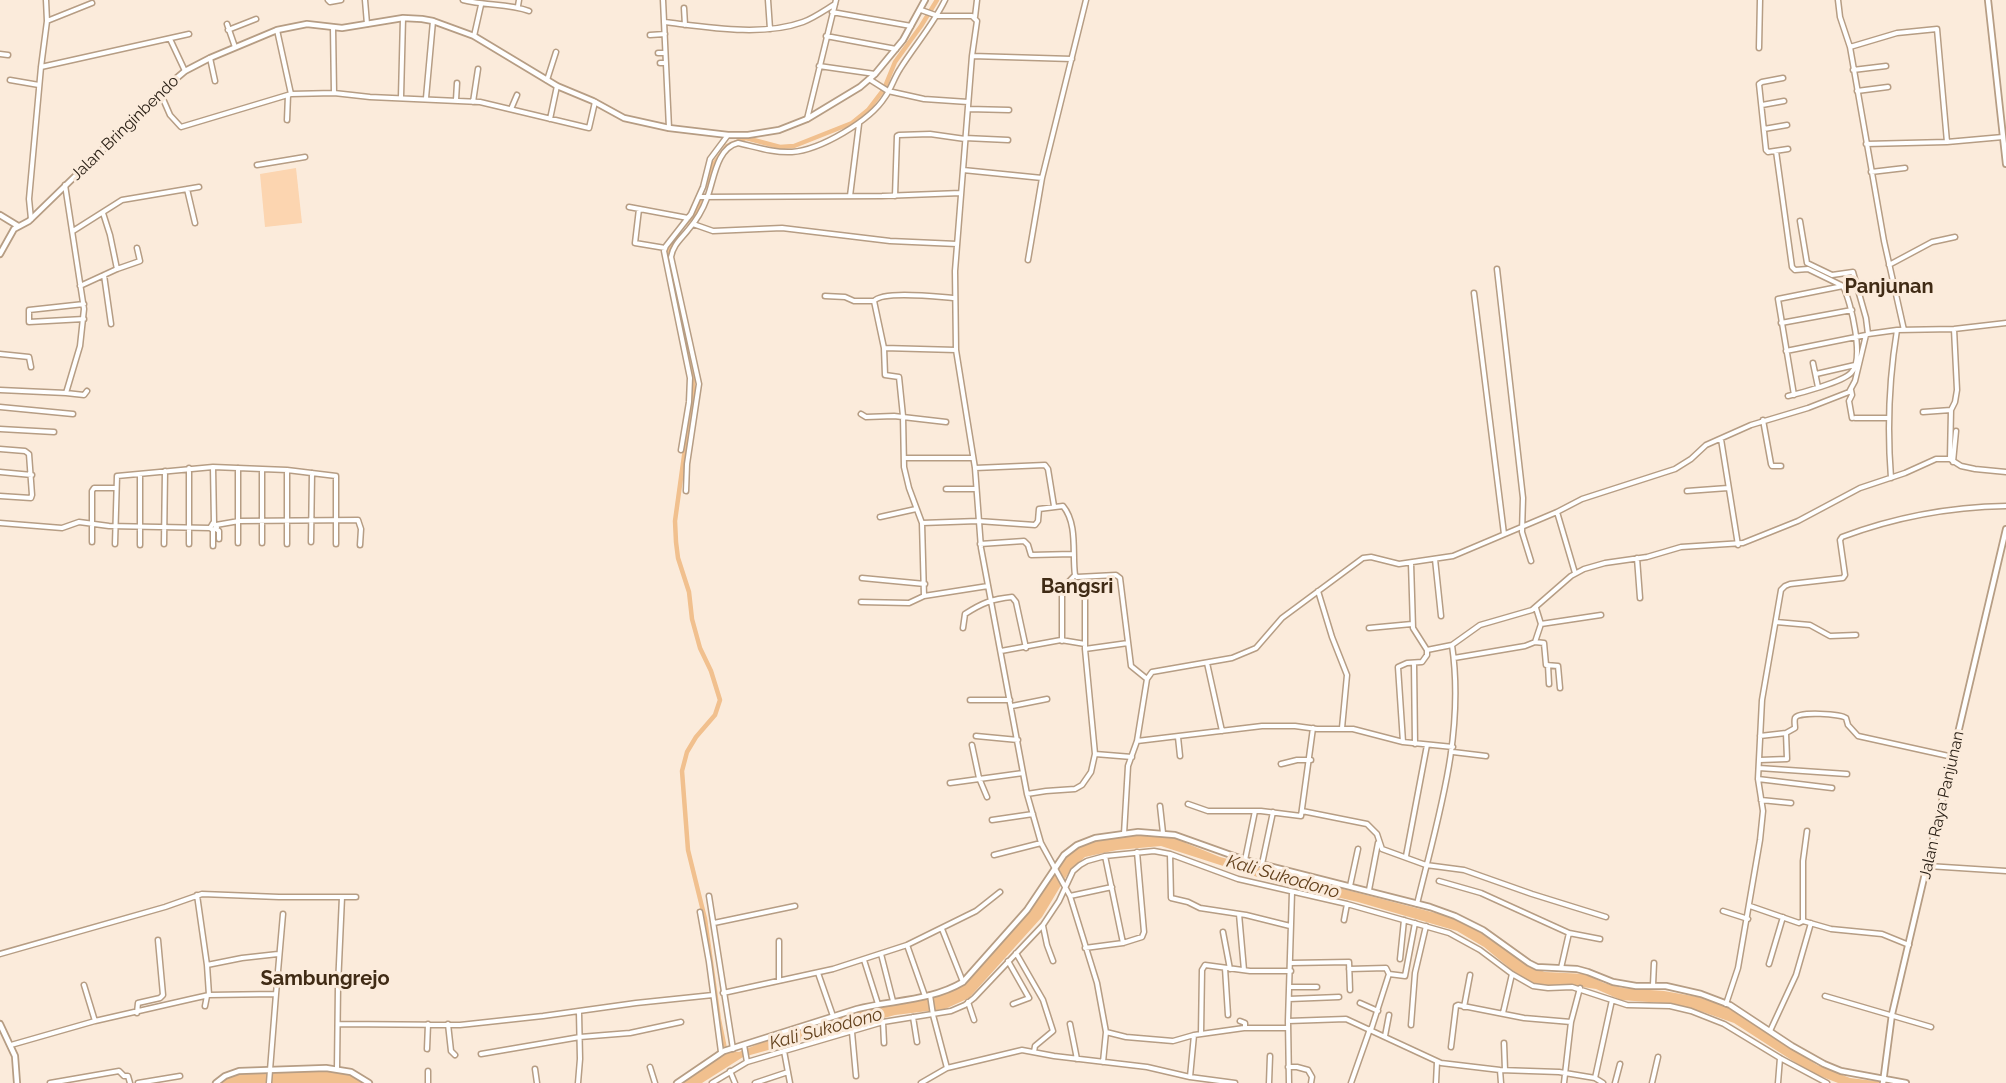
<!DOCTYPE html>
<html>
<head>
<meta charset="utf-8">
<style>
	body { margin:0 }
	canvas { display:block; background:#fbebdb }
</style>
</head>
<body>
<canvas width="2006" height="1083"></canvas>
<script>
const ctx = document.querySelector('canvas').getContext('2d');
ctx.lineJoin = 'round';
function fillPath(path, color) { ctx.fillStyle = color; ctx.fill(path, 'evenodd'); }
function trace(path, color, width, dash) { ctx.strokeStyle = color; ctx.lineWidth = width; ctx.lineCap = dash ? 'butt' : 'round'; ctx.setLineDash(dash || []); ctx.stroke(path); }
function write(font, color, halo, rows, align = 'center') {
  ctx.font = font + ' Raleway,sans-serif'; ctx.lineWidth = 6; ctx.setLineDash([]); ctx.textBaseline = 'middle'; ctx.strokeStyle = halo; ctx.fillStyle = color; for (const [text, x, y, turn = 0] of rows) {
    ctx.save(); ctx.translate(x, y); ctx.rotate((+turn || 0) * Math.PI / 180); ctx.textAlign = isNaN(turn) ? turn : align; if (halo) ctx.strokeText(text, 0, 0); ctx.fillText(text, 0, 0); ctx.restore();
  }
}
const green = new Path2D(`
	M 296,168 L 302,223 L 265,227 L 260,174 Z`);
const water = new Path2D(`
	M 1138,834 L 1176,839 L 1220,857 L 1447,916 L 1475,929 L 1528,966 L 1545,972 L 1585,974 L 1604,983 L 1622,988 L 1664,991 L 1698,997 L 1733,1009 L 1817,1065 L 1850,1078 L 1891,1083 L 1838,1083 L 1810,1072 L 1734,1023 L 1703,1012 L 1662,1003 L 1621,1000 L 1596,989 L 1576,986 L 1545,987 L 1524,980 L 1484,947 L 1457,931 L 1358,902 L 1276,883 L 1161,846 L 1117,850 L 1085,857 L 1069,872 L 1042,917 L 969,998 L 945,1009 L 895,1015 L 743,1057 L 702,1083 L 678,1083 L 732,1051 L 739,1052 L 777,1036 L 871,1007 L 942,994 L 965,984 L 1032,907 L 1052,872 L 1067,854 L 1093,841 Z
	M 333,1070 L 351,1075 L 364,1083 L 218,1083 L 228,1076 L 245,1072 Z`);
const canal = new Path2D(`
	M 705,186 L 713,165 L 727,146 L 746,138 L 780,147 L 794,146 L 852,123 L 868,110 L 884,89 L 895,62 L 921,26 L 937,0
	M 684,225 L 696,213 L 702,194
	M 675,236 L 668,251 L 668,261 L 693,371 L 693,403 L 688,427 L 675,521 L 676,542 L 678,558 L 689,592 L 692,619 L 700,648 L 711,671 L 720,700 L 715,715 L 696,737 L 687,752 L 682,771 L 688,850 L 705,919 L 719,1020 L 726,1054`);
const river = new Path2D(`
	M 1153,837 L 1172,838 L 1182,843`);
const minor = new Path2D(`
	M 328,0 L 330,2 L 341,0
	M 365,0 L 367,24
	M 463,0 C 485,6 509,3 529,11
	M 663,0 L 669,128
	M 768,0 L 770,29
	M 1838,0 L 1840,17 L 1850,47 L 1884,241 L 1904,330
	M 518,6 L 519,0
	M 684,8 L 685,25
	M 921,10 L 938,16 L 972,16 L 977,21 L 972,56 L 955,271 L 956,350 L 975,468 L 981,548 L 1027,794 L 1041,843 L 1070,896 L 1097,983 L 1106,1032 L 1103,1062
	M 832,12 L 911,26
	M 975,17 L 977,0
	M 47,21 L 92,3
	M 664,22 C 706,27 762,37 803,22 C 814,18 825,10 835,4
	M 227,24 L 235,47
	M 333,27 L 334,93
	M 228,30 L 256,19
	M 277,30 L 291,94
	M 650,35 L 665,34
	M 474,36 L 481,5
	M 826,36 L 896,49
	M 170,39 L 185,71
	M 1850,47 L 1897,33 L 1937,29 L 1947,142
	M 1759,48 L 1760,0
	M 658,53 L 665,53
	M 0,54 L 8,55
	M 972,56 L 1072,59
	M 210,58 L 215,81
	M 660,63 L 666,63
	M 819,66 L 875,74
	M 41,67 L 189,34
	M 1853,70 L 1886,66
	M 1783,78 L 1762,82 L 1759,84 L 1766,150 L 1768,152 L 1788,149
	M 869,79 L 888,91 L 924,99 L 968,102
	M 10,80 L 39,85
	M 547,80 L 556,52
	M 1857,91 L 1888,87
	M 160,92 L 170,115 L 181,127 L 291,94 L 334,93 L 370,97 L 480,102 L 589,128 L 595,102
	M 401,97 L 403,18
	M 426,98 L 433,21
	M 456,100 L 457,83
	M 473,102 L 478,69
	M 1762,105 L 1784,101
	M 511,109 L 517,95
	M 968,109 L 1009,110
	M 550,119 L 557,86
	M 807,119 L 836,0
	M 287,120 L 288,95
	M 1764,129 L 1787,125
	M 965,138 L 1008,140
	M 1866,144 L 1947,142 L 2003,137
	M 1776,151 L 1792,267 L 1795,270 L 1808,269 L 1843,286 C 1851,302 1865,360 1851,373 C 1842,382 1801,393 1788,396
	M 257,165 L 305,157
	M 963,170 L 1042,178
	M 1871,172 L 1905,168
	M 187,189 L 195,223
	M 850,196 L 859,124
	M 895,196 L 897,136 L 899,135 L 930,134 L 965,139
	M 699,197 L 882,196 L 961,193
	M 629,207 L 688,218
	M 639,209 L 635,243 L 665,248
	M 103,213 L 110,235 L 117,269
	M 31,219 L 29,199 L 41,67 L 47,21 L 46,0
	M 693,224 L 713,231 L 782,228 L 890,241 L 957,244
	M 73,231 L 122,200 L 199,187
	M 1028,260 L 1042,178 L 1086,0
	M 1889,265 L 1932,242 L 1955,237
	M 1497,269 L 1523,498 L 1522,532 L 1531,561
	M 104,275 L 111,324
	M 80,286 L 117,269 L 140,261 L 137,248
	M 1474,293 L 1504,534
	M 825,296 L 845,297 L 854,301 L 874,301 C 883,290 939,297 954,298
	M 874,301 L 884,348 L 885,375 L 899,377 L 903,416 L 904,467 L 909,488 L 922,523 L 924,596 L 988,586
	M 84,304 L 29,310 L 29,322 L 84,319
	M 1781,323 L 1852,310
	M 1868,334 L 1897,330 L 1954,329 L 2006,323
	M 884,348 L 956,350
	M 1786,351 L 1866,335
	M 0,354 L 29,357 L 31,367
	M 1813,363 L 1818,387
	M 1816,374 L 1855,365
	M 0,390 L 66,393 L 80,346 L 84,309 L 65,185
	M 1851,390 L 1852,395 L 1849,401 L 1852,418
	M 66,393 L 84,395 L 87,391
	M 1794,395 L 1778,299 L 1843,286
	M 0,407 L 73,414
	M 1923,412 L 1951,410
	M 861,414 L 866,417 L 894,416 L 946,422
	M 1855,418 L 1889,418
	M 1763,420 L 1771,464 L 1772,466 L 1781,466
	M 0,429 L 54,432
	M 1721,439 L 1738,545
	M 0,449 L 25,451 L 29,454 L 32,495 L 31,498 L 0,496
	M 681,450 L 689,402 L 690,378 L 664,251 L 666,246 L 691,214 L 703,187 L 710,159 L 728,135
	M 904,458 L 973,458
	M 1950,459 L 1951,410 L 1955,402 L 1957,390 L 1954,329
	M 1953,462 L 1956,431
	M 213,467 L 214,523
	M 238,468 L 238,543
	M 975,468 L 1045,465 L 1048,469 L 1054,506
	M 262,470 L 262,543
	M 287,470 L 287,544
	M 0,472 L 32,475
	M 1891,478 C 1887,428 1889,379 1897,330
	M 946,489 L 976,489
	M 686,491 L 687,464 L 699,384 L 671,257 C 673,245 681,239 688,230 C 696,221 703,209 707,198 C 714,181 716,148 738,143 C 756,147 773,153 792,152 C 820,150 870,121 885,97 C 891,89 894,78 900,69 C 915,45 933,25 945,0
	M 1687,491 L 1728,488
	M 1557,512 L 1575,573
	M 880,517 L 916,509
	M 0,523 L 62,528 L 79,522 L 109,526 L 210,528
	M 922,523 L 978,521 L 1035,525 L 1038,521 L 1039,509 L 1063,506 C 1078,524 1072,554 1075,575 L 1077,577 L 1116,575 L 1120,578 L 1131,666 L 1147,679
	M 216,525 L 239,521 L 358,520 L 361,529 L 360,545
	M 216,529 L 219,531 L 219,539
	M 92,542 L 92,491 L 94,488 L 116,488
	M 311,542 L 312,473
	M 115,544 L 117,476 L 213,467 L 287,470 L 336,476 L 336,544
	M 164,544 L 165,471
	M 189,544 L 189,468
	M 980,544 L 1024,541 L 1028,545 L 1031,555 L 1073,554
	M 140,545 L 140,474
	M 213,546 L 213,530 L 217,527 L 213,523 L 210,528 L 213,530
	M 1637,558 L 1640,598
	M 1435,559 L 1441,616
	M 862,578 L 925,584
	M 1318,591 L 1332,637 L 1347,675 L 1342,728
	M 861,602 L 909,603 L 924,596
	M 1776,622 L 1810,625 L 1830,636 L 1856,635
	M 1541,624 L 1601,615
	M 963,628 L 965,614 C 982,603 992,599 1012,597 L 1016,602 L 1026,648
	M 1369,628 L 1412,624
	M 1062,641 L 1062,589 L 1075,575
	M 1535,642 L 1544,643 L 1546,665 L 1558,666 L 1560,688
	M 1085,649 L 1128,643
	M 1427,650 L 1452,645 L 1480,625 L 1532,610 L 1571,576 L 1584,569 L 1605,563 L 1647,557 L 1681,547 L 1743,543 L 1798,521 L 1860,488 L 1905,473 L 1936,459 L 1950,459 L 1961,466 L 1975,469 L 2006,472
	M 1001,651 L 1061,640 L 1085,644
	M 1454,658 L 1525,646 L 1535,642 L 1541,624 L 1536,608
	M 1207,663 L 1222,731
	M 1414,663 L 1415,744
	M 1548,665 L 1549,684
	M 1147,679 L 1152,672 L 1232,658 L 1256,648 L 1282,618 L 1363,558 L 1371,557 L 1399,564 L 1453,556 L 1557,512 L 1582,499 L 1675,469 L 1691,459 L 1706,445 L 1751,425 L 1808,408 L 1849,392 L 1855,381 L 1866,335 L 1868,334 L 1866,318 L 1853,272 L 1832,275 L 1807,263 L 1800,221
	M 970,700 L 1010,700
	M 1012,706 L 1047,699
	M 976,736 L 1018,740
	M 1760,736 L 1786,733 L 1795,728 C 1795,725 1794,721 1795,718 C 1799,711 1841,714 1846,718 L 1848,725 L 1858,736 L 1953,757
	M 1178,737 L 1180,756
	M 1137,741 L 1262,726 L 1295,726 L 1317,729 L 1353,729 L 1403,742 L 1453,747
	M 1403,742 L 1398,667 L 1407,663 L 1422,662 L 1427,655 L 1427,650 L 1413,628 L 1411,563
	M 972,745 L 979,778 L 987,797
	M 1453,752 L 1486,756
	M 1095,754 L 1132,757
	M 1760,760 L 1787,759 L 1786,733
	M 1281,764 L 1297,760 L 1311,760
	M 1759,768 L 1847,774
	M 1758,779 L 1832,788
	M 950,783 L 1023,773
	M 1027,794 L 1046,791 L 1075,789 L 1082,785 L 1091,772 L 1095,754 L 1085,649 L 1085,600
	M 1761,800 L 1791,803
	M 1188,804 L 1208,811 L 1261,811 L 1301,816 L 1313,728
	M 1160,806 L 1163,833
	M 1302,811 L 1367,824 L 1377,834 L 1382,849 L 1426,865 L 1464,870 L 1532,894 L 1606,917
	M 992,820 L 1033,814
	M 1124,834 L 1128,766 L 1137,741 L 1147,679
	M 1170,854 L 1171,898 L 1188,902 L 1200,908 L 1246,915 L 1290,926
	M 994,855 L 1041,843
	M 1105,856 L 1123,943
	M 1406,856 L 1427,745
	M 1245,860 L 1255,811
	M 1262,864 L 1273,812
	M 1928,866 L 2006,871
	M 1439,881 L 1481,893 L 1569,933 L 1600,939
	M 1350,886 L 1358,849
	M 1369,890 L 1378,843
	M 197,895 L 207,965 L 209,995
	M 709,896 L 733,1049
	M 1070,896 L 1112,887
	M 1417,904 C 1438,817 1465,735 1452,645
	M 1750,906 L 1799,923 L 1803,921 L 1831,929 L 1882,934 L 1909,945
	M 1723,911 L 1748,919
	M 700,912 L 709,962 L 721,1052
	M 1239,914 L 1244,970
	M 1344,920 L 1347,904
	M 1803,921 L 1803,861 L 1807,831
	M 714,923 L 795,906
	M 1043,926 L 1047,945 L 1053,961
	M 942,929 L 963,982
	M 1223,932 L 1230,969
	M 779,941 L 779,980
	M 907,945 L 925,996
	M 1085,948 L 1123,943 L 1142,937 L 1144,932 L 1137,852
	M 1016,953 L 1043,1000 L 1053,1031 L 1035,1046 L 1034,1052
	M 0,954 L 165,907 L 202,894 L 279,897 L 356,897
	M 881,954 L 893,1001
	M 1400,959 L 1404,920
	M 864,960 L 878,1004
	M 1008,961 L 1029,998 L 1013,1004
	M 1291,963 L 1349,962 L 1350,990
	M 1769,964 L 1783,917
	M 207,965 L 242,958 L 278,954
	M 1225,968 L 1228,1015
	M 1561,968 L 1569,933
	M 1349,969 L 1386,968 L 1389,974
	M 818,973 L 833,1016
	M 1389,974 L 1405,976 L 1415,923
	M 84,985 L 95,1021
	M 1653,985 L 1654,963
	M 1290,987 L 1317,987
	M 723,993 L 833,969 L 907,945 L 976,911 L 1000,892
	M 276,994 L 283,914
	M 930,995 L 933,1015 L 947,1068
	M 1825,996 L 1931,1027
	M 1289,999 L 1339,997
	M 968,1002 L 974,1020
	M 1360,1003 L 1378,1011
	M 1726,1004 L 1738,968 L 1760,840 L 1763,811 L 1758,779 L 1762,700 L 1781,590 L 1785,586 L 1790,584 L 1843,578 L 1845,575 L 1840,540 L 1842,537 C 1895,517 1949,507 2006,506
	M 205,1006 L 207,996
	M 1464,1007 L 1470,975
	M 137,1013 L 138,1003 L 160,998 L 163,995 L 158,940
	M 1503,1013 L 1512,974
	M 913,1017 L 917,1042
	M 1240,1021 L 1245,1023 L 1245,1028
	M 1288,1021 L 1346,1019 L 1441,1063 L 1500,1070 L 1559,1072 L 1595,1078 L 1603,1083
	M 883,1022 L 884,1043
	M 338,1024 L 460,1025 L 543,1016 L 636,1003 L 713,995
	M 448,1024 L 451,1051 L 455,1055
	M 1070,1024 L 1077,1059
	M 1411,1025 L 1415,973 L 1426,926
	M 1371,1030 L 1389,974
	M 1770,1031 L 1796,975 L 1811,923
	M 852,1032 L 856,1076
	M 1106,1032 L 1126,1037 L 1173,1041 L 1194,1035 L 1244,1028 L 1288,1028
	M 1201,1034 L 1202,970 L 1205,965 L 1250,971 L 1291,971
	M 1385,1036 L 1389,1015
	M 1504,1043 L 1505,1070
	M 11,1045 L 95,1021 L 191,999 L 209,995 L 276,994 L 269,1083
	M 744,1045 L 747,1062
	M 1451,1047 L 1456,1006 L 1458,1005 L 1524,1018 L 1571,1022
	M 427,1049 L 428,1024
	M 784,1051 L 790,1083
	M 481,1054 L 580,1037 L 630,1033 L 681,1022
	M 650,1067 L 655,1083
	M 1288,1067 L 1297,1067 L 1308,1070 L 1312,1077 L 1311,1083
	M 337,1068 L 338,986 L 342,897
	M 535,1069 L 537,1083
	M 1500,1070 L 1501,1083
	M 428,1071 L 428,1083
	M 730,1071 L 735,1083
	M 1190,1077 L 1194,1035
	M 1595,1078 L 1612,1000
	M 50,1083 L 119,1071 L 124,1076 L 128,1076 L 130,1083
	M 138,1083 L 180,1076
	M 578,1083 L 580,1059 L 579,1012
	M 712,1083 L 747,1062 L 883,1022 L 951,1011 L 965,1005 L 974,998 L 1043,925 L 1059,901 L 1073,871 L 1080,865 L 1087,861 L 1105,856 L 1154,851 L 1170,854 L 1238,879 L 1347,904 L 1449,933 L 1480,950 L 1512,974 L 1533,986 L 1548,988 L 1572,987 L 1627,1005 L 1670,1006 L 1691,1011 L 1724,1024 L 1780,1058 L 1827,1083
	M 755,1083 L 788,1072
	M 921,1083 L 947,1068 L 1022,1050 L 1054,1056 L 1147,1067 L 1190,1077 L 1235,1083
	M 1269,1083 L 1270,1056
	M 1289,1083 L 1288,1021 L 1292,892
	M 1351,1083 L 1370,1029
	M 1436,1083 L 1437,1062
	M 1564,1083 L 1571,1022 L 1580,988
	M 1615,1083 L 1620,1064
	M 1652,1083 L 1658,1057
	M 1778,1083 L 1780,1058`);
const tertiary = new Path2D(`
	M 0,215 L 18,226
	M 0,254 L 14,229 L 29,221 L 172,82 L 185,71 L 210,58 L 277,30 L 307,24 L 342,28 L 403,18 L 422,19 L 433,21 L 474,36 L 557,86 L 593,101 L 624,118 L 669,128 L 728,135 L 748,135 L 779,130 L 807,119 L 860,87 L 875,74 L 903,40 L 925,0
	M 0,1024 L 15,1056 L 17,1083`);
const secondary = new Path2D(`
	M 1988,0 L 2006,164
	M 216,1083 L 225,1076 L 239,1071 L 326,1068 L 351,1072 L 369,1083
	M 677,1083 L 724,1051 L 857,1009 C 892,1000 931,1001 963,982 L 1027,910 L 1064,855 L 1077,845 L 1095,838 L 1138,832 L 1175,835 L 1245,860 L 1430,907 L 1455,916 L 1483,930 L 1529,963 L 1537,967 L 1577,969 L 1588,972 L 1613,982 L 1636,986 L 1666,986 L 1701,994 L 1730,1005 L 1792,1046 L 1824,1064 L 1841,1071 L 1906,1083
	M 1883,1083 L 1892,1014 L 2006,529`);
const streetNames = [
	["Jalan Bringinbendo",125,128,-44],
	["Jalan Raya Panjunan",1942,805,-77]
];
const waterNames = [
	["Kali Sukodono",1283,877,16],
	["Kali Sukodono",826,1029,-15]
];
const quarterNames = [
	["Panjunan",1889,287],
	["Bangsri",1077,587],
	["Sambungrejo",325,979]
];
fillPath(green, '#fcd5b0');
fillPath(water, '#f1c08e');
trace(canal, '#f1c08e', 4.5);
trace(river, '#f1c08e', 8);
trace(minor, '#b69d84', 7);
trace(tertiary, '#b69d84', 8);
trace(secondary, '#b69d84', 8);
trace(minor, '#fff', 4);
trace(tertiary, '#fff', 4.5);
trace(secondary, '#fff', 4.5);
write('16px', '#2a2016', '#fbebdb', streetNames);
write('italic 18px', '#63411c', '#fbebdb', waterNames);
write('bold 20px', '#402b15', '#fbebdb', quarterNames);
</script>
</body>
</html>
